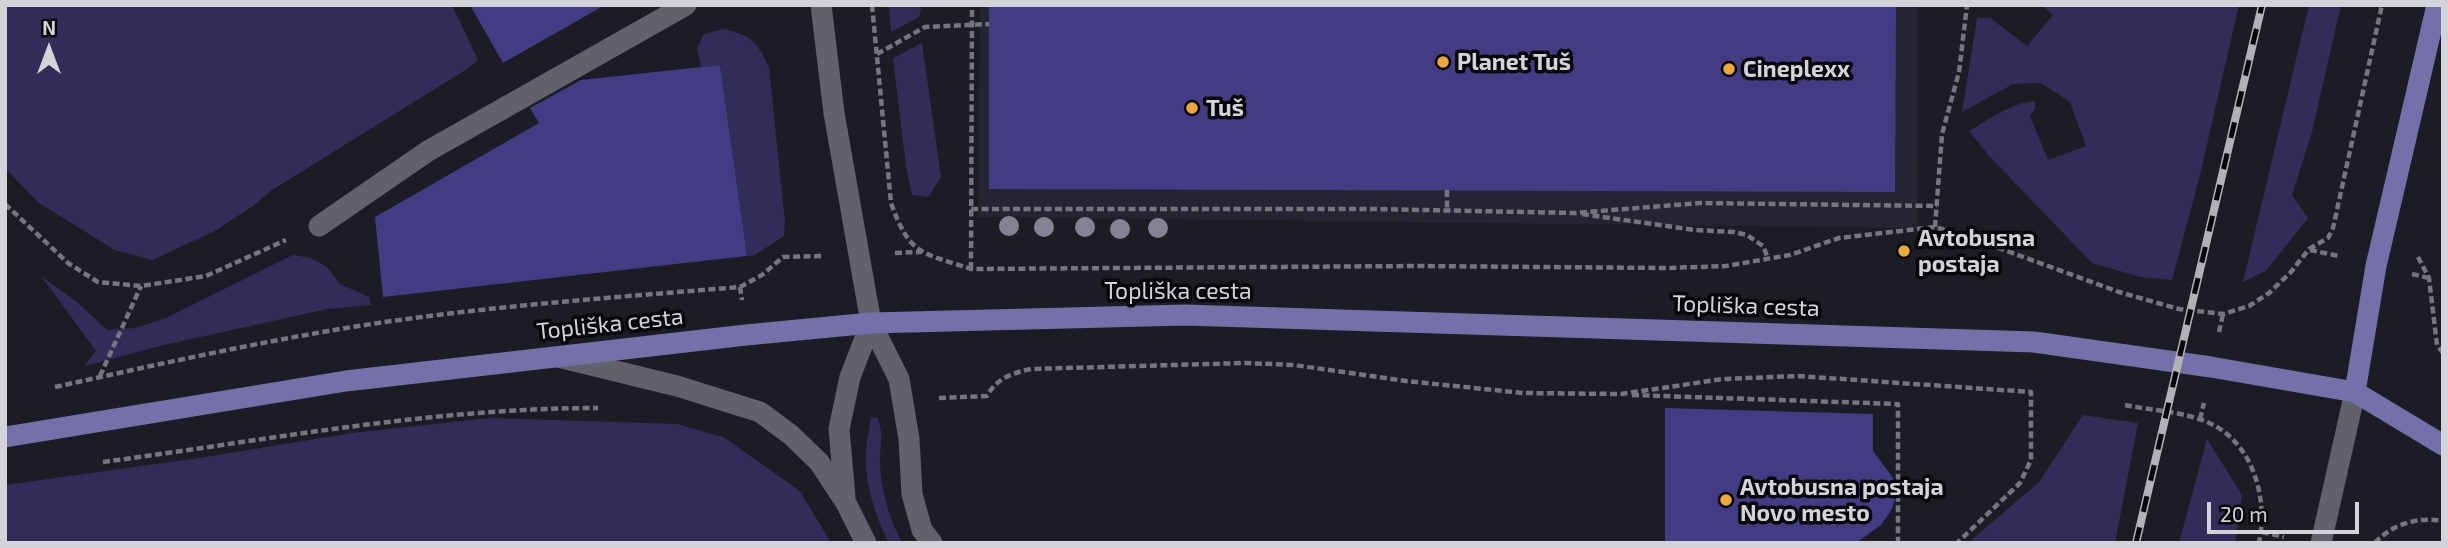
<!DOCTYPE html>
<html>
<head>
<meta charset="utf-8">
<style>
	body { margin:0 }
	#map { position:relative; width:2448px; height:548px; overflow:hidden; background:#1c1c25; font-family:"Exo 2",sans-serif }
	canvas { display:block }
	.frame { position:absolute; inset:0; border:7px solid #d3d3da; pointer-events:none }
	.north { position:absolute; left:14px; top:14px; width:70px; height:70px; -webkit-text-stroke:5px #07070a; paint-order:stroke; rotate:0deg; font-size:19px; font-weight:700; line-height:28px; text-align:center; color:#d3d3da }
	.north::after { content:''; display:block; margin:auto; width:24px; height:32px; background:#d3d3da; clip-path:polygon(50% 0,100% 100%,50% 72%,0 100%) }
	.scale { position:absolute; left:2207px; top:502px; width:152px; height:32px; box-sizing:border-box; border:4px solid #d3d3da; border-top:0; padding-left:9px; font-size:21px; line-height:24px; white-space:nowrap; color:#d3d3da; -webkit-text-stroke:5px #07070a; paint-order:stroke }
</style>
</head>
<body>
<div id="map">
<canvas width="2448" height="548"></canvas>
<div class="frame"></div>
<div class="north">N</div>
<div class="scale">20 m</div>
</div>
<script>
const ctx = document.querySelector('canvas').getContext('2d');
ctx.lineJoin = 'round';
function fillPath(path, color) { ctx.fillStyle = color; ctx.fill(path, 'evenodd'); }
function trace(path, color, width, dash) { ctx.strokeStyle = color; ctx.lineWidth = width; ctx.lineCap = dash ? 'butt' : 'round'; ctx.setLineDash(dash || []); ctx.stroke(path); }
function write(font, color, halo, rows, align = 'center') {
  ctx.font = font + ' "Exo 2",sans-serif'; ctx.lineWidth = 7; ctx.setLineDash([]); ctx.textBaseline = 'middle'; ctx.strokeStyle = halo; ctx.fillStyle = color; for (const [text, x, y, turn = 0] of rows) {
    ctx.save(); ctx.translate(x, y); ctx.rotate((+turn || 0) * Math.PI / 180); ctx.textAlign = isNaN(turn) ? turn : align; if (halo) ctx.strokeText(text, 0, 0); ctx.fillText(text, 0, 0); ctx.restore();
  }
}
const built = new Path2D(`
	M 980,5 L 1918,5 L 1917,228 L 978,217 Z`);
const green = new Path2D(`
	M 5,5 L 452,5 L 478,60 L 464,71 L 272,190 L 253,206 L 213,232 L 152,260 L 115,250 L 39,203 L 5,168 Z
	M 889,5 L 922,5 L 919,17 L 891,32 Z
	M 2042,5 L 2239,5 L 2200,175 L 2172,280 L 2141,277 L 2092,263 L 1989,156 L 1969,131 C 1986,122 2015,100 2035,102 L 2035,109 L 2030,116 L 2048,160 L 2086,146 L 2070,102 L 2041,83 L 2013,84 L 1962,112 L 1977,18 L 1990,18 L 2027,46 L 2053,15 Z
	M 2309,5 L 2341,5 L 2312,132 L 2292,195 L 2308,218 L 2266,271 L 2243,282 Z
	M 723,29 C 751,35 758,42 769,68 L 785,222 L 784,236 L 755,255 L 747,256 L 720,65 L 701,67 L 697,48 L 704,34 Z
	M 922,43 L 941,177 L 928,197 L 912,195 L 906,167 L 893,58 Z
	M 293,255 L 311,258 L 327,267 L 340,284 L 369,297 L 371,305 L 327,309 L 164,345 L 84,366 L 96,351 L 42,277 L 77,302 L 107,330 L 135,328 L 166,318 Z
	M 2083,415 L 2138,423 L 2115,543 L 1968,543 L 2039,482 Z
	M 871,417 L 878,418 C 884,439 880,442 880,462 C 881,491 889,518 902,543 L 889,543 C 876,517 865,486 866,456 C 866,443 869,430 871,417 Z
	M 489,418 L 677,424 L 725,438 L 800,491 L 831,543 L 5,543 L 5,485 L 206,457 L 352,433 Z
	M 2207,439 L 2242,495 L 2235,543 L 2179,543 Z`);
const building = new Path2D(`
	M 470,5 L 605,5 L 503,63 Z
	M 989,5 L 1896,5 L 1895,192 L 989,189 Z
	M 720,65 L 747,256 L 383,297 L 375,217 L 539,123 L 530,108 L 581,80 Z
	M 1665,408 L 1873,414 L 1873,451 L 1893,478 L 1895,499 L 1892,509 L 1881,525 L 1856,543 L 1665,543 Z`);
const path = new Path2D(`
	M 872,5 L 891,203 C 910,256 921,252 971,269 L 1416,266 L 1669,268 L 1726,266 L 1790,255 L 1839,238 L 1935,227 L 1966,236 L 2119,292 L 2179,309 L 2223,314 L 2249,306 L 2269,293 L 2291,272 L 2309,249 L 2328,238 L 2333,228 L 2382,5
	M 877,54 L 925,27 L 989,24
	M 1447,190 L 1447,211
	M 5,204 L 68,263 L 98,282 L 141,286 L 206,276 L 286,240
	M 971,209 L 1374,209 L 1575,213 L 1700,203 L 1937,206
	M 1582,214 L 1695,230 L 1734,232 L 1747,235 L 1763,246 L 1768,258
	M 1935,227 L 1942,134 L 1959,72 L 1967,5
	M 2310,250 L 2339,256
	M 895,253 L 921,252
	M 2418,257 L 2429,278 L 2437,345 L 2443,353
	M 971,269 L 972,5
	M 2412,274 L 2429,278
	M 740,287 L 742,300
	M 2219,332 L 2223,314
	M 100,376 L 141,286
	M 55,387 C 150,366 245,345 340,329 C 473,307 607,298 740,287 L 762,275 L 783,257 L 823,256
	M 1632,395 L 1898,404 L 1898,543
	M 939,398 L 987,396 C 997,378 1012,373 1031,369 L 1245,363 L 1294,365 L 1406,381 L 1523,393 L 1621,394 L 1723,379 L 1798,376 L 2031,392 L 2031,460 L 2020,483 L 1957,543
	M 2125,405 C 2149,410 2176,411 2199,419 C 2251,435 2269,495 2259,543
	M 2200,419 L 2204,403
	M 103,462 C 268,440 432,408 598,408
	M 2262,532 L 2284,537
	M 2375,543 C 2390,525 2419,516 2443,521`);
const minor = new Path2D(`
	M 821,5 L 834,113 L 871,323 L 899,379 L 909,439 L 912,494 L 922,530 L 932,543
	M 319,226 L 428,151 L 686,5
	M 558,357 L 677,386 L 760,412 L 791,435 L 819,462 L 846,503 L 866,543
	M 845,497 L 839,429 L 850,377 L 871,323
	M 2321,543 L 2355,392`);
const major = new Path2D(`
	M 2355,392 L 2376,266 L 2437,5
	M 5,437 L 346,381 L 746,335 L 871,323 L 1185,315 L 2034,342 L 2211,367 L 2355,392 L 2443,445`);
const rail = new Path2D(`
	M 2136,543 L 2262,5`);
const trees = [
	[1009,226],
	[1044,227],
	[1085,227],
	[1158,228],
	[1120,229]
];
const markers = [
	[1443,62,7,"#eca93a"],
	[1729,69,7,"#eca93a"],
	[1192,108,7,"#eca93a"],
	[1904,251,7,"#eca93a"],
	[1726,500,7,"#eca93a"]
];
const poiNames = [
	["Planet Tuš",1457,62],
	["Cineplexx",1743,69],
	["Tuš",1206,108],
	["Avtobusna",1918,238],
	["postaja",1918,264],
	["Avtobusna postaja",1740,487],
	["Novo mesto",1740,513]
];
const streetNames = [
	["Topliška cesta",1178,291],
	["Topliška cesta",1746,306,2],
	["Topliška cesta",610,324,-6]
];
fillPath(built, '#252432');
fillPath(green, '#312d58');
fillPath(building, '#443b85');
trace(path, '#75757d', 4.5, [7, 3.5]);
trace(minor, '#61616c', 21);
trace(major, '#7470aa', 21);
trace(rail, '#b1b1b8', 8);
trace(rail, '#07070a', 5, [16]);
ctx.fillStyle = '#838394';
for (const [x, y] of trees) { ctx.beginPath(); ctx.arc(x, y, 10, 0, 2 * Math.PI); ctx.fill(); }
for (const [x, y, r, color] of markers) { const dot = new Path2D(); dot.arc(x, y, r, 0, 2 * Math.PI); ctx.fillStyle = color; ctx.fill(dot); trace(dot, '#07070a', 2.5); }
write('bold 23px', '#d3d3da', '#07070a', poiNames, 'left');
write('23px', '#d3d3da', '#07070a', streetNames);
</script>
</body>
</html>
